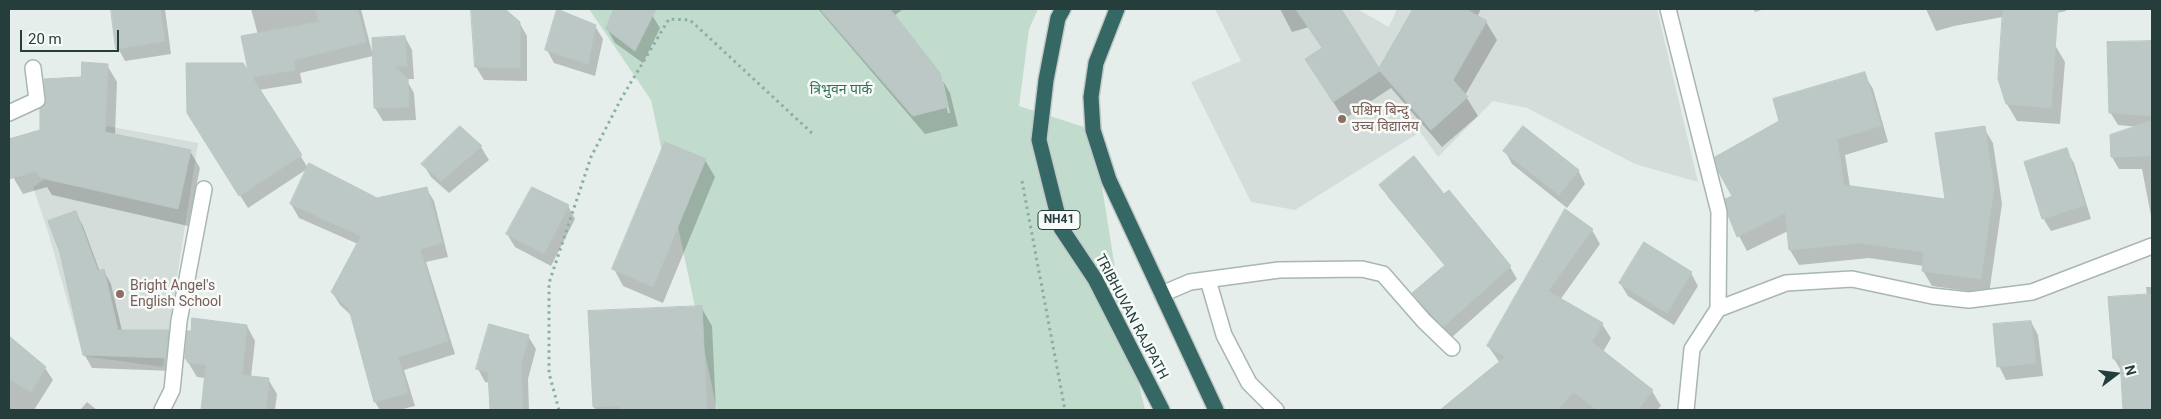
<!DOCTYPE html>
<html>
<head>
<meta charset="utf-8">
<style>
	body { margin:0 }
	#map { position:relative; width:2161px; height:419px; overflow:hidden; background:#e6eeeb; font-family:Roboto,sans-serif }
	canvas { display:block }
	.frame { position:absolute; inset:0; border:10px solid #263e3b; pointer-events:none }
	.north { position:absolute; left:2091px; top:349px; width:50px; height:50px; -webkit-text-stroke:4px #f6faf9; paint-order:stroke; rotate:75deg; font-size:14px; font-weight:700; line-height:20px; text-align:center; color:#263e3b }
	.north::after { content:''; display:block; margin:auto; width:18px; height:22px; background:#263e3b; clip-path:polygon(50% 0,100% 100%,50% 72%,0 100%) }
	.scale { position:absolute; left:20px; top:30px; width:99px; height:22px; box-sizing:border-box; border:2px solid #263e3b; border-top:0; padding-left:6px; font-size:15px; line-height:18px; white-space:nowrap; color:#263e3b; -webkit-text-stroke:4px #f6faf9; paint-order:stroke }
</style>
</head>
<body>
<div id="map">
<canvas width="2161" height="419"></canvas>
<div class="frame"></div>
<div class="north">N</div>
<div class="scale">20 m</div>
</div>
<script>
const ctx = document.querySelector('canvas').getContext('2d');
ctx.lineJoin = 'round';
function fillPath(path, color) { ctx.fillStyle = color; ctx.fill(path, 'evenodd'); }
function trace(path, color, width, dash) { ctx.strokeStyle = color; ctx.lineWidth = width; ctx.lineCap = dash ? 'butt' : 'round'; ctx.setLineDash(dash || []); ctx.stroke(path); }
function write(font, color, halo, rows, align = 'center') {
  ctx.font = font + ' Roboto,"Noto Sans Devanagari",sans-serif'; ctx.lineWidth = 5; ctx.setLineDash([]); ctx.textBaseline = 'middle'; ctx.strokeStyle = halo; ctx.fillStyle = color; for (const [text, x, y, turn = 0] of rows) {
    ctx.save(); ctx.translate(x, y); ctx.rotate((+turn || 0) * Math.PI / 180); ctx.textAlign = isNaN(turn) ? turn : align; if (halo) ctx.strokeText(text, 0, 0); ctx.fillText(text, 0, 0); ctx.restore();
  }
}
const built = new Path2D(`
	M 1215,9 L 1302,9 L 1308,21 L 1332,9 L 1357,9 L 1389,27 L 1397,9 L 1657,9 L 1698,182 L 1635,164 L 1527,108 L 1493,101 L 1438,157 L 1420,132 L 1295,210 L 1251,202 L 1191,82 L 1241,61 Z
	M 107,126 L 198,143 L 163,367 L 83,356 L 48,232 L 33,187 L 88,150 Z`);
const green = new Path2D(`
	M 589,9 L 1038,9 L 1029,29 L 1019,106 L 1093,130 L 1121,306 L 1145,410 L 717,410 L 651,100 Z`);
const shadow = new Path2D(`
	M 112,9 L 165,9 L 171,54 L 125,61 L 118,48 Z
	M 251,9 L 361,9 L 373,56 L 300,73 L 302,83 L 259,90 L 308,168 L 377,199 L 426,188 L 434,201 L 448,257 L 426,262 L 455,354 L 404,370 L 415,406 L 399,410 L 380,410 L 375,402 L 353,317 L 340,305 L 332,292 L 358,244 L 299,218 L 291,204 L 307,169 L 248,208 L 196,126 L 250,75 L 258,35 Z
	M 472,9 L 503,9 L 519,22 L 527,36 L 527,81 L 484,80 L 476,67 Z
	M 615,9 L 640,9 L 652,15 L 660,28 L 643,63 L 615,43 L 607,29 Z
	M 818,9 L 903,9 L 894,16 L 939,74 L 942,79 L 939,76 L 948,113 L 950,113 L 943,81 L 950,93 L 958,126 L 925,134 Z
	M 1280,9 L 1328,9 L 1333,26 L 1379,70 L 1414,9 L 1481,9 L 1477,17 L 1486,22 L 1497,40 L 1465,95 L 1478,116 L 1442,147 L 1391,88 L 1344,119 L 1306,59 L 1323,49 L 1309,27 L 1292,32 Z
	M 1753,9 L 1765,9 L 1755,12 Z
	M 1926,9 L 2066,9 L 2066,11 L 2011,23 L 2008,16 L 1954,26 L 1936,31 Z
	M 595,26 L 603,39 L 595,76 L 554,63 L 547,50 Z
	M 405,37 L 412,50 L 414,79 L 406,79 L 414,93 L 416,120 L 383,121 L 375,108 L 374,39 Z
	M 2152,42 L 2152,221 L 2142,169 L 2119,169 L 2112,157 L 2139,127 L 2118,125 L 2110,112 L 2108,44 Z
	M 2055,45 L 2065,62 L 2060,124 L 2017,121 L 2007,104 Z
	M 107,65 L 117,82 L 115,135 L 190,151 L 200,168 L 188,226 L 52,195 L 47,187 L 23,194 L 13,177 L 9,162 L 9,140 L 41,131 L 82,78 Z
	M 1864,74 L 1873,89 L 1888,142 L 1845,155 L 1850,187 L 1947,200 L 1984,128 L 1993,143 L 2002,204 L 1989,294 L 1932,286 L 1923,271 L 1924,266 L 1869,258 L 1799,265 L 1790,250 L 1788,231 L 1747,251 L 1739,236 L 1734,196 Z
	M 666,144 L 705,160 L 715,177 L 663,303 L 623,286 L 614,269 Z
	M 481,147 L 489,160 L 449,193 L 431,177 L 423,164 Z
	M 2066,150 L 2074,163 L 2091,219 L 2051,231 L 2043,218 Z
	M 1505,151 L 1578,170 L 1585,184 L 1567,208 L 1512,164 Z
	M 1381,185 L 1444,196 L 1510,267 L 1517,279 L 1451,338 L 1421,306 L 1414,293 L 1445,266 L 1388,197 Z
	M 568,206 L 575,219 L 551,266 L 515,247 L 507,234 Z
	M 76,213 L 83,226 L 100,272 L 104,271 L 111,284 L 122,331 L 168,332 L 175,345 L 173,371 L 92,368 L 84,354 Z
	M 1592,230 L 1600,244 L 1560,300 L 1602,324 L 1611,338 L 1603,352 L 1652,391 L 1661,406 L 1657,410 L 1443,410 L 1500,363 L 1488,346 Z
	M 1691,273 L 1698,286 L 1674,325 L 1628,296 L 1620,283 Z
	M 2146,287 L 2152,287 L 2152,410 L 2124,410 L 2122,372 L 2114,359 L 2147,295 Z
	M 701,307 L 712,326 L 716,410 L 596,410 L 594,407 Z
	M 2031,322 L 2038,335 L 2043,376 L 2006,380 L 1999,366 Z
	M 247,326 L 255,341 L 251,377 L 268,379 L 277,394 L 275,410 L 202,410 L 205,378 L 197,377 L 186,359 Z
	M 528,336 L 536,349 L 528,379 L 529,410 L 491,410 L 490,383 L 485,382 L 478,369 Z
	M 9,338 L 45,368 L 53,380 L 34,410 L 9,410 Z
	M 87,402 L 97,410 L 80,410 Z`);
const building = new Path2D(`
	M 111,9 L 160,9 L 165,41 L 116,49 Z
	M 315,9 L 357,9 L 366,42 L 294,60 L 295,70 L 252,77 L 302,155 L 239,196 L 187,113 L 186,63 L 243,63 L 248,70 L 241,36 L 319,22 Z
	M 471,9 L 505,9 L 520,22 L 520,68 L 475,67 Z
	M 557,9 L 596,25 L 588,64 L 545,50 Z
	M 614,9 L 656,9 L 635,51 L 606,29 Z
	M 820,9 L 890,9 L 940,73 L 948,107 L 913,116 Z
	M 1296,9 L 1341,9 L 1379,68 L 1413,9 L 1466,9 L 1487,21 L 1453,80 L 1468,97 L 1431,130 L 1380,71 L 1333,102 L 1305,59 L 1322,48 Z
	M 2003,9 L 2058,9 L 2051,108 L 2006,104 L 1998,79 Z
	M 405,36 L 407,66 L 394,66 L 408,79 L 409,107 L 374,108 L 372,38 Z
	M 2152,41 L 2152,116 L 2109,113 L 2107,42 Z
	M 82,62 L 108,64 L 105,132 L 191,150 L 178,209 L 41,178 L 36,171 L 9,179 L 9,139 L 40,130 L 40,109 L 45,105 L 46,99 L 44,79 L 81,77 Z
	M 1865,72 L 1881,126 L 1837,139 L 1844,185 L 1945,199 L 1935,133 L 1985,126 L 1994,188 L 1981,279 L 1922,271 L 1924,252 L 1860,243 L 1789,250 L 1785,213 L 1737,237 L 1728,215 L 1725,199 L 1732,196 L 1718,171 L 1715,157 L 1779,121 L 1773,99 Z
	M 2152,121 L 2152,156 L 2111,157 L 2110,135 Z
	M 460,126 L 482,146 L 441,181 L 421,164 Z
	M 1523,126 L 1579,170 L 1559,195 L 1503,151 Z
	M 665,142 L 706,159 L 653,287 L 612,269 Z
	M 2067,148 L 2085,205 L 2042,219 L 2024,162 Z
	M 1414,156 L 1444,194 L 1449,190 L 1511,266 L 1443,327 L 1412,293 L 1445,265 L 1379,185 Z
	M 309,163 L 377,198 L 427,187 L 442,243 L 420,249 L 448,341 L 398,357 L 408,393 L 374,402 L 349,309 L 331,292 L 361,236 L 290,204 Z
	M 532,187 L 569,205 L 544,254 L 506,234 Z
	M 1565,209 L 1593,229 L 1548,291 L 1603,323 L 1592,342 L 1653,390 L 1638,410 L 1597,410 L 1574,392 L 1557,410 L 1440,410 L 1505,357 L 1487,346 Z
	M 76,211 L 98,271 L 104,269 L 118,330 L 169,330 L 166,358 L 83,355 L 60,253 L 48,221 Z
	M 1644,242 L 1692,272 L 1667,313 L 1619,283 Z
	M 2152,294 L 2152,410 L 2123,410 L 2120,359 L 2113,359 L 2108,297 Z
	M 702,306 L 707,410 L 620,410 L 620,406 L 593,407 L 588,311 Z
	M 192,318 L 247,325 L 242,375 L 269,378 L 266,410 L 201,410 L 206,365 L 187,362 L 187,359 L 185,359 L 187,331 L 191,331 Z
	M 2031,321 L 2036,363 L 1997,367 L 1993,324 Z
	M 489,324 L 529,335 L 521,365 L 523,410 L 490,410 L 488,372 L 476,369 Z
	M 9,336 L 46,367 L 31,392 L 9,379 Z`);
const path = new Path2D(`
	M 1022,181 L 1065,410
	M 559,410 L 549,373 L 549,283 L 591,157 L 621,99 L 669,19 L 690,20 L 814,135`);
const minor = new Path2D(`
	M 1668,9 L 1719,212 L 1718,309
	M 9,113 L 37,100 L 33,68
	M 1208,280 L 1224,335 L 1249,383 L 1276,410
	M 1162,294 L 1190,282 L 1279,270 L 1362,269 L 1383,274 L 1424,321 L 1452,348
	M 162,410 L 172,390 L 179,321 L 204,189
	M 1686,410 L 1692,349 L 1718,309 L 1786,283 L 1852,279 L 1932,296 L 1969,300 L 2032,292 L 2152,246`);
const highway = new Path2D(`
	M 1063,9 L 1058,18 L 1046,80 L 1039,140 L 1061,228 L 1095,279 L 1162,410
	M 1117,9 L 1096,63 L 1091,97 L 1093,130 L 1109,180 L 1216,410`);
const markers = [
	[1342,119,5,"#8d6e63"],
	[120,294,5,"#8d6e63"]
];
const shields = [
	[1059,220,42]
];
const shieldNames = [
	["NH41",1059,220]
];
const parkNames = [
	["त्रिभुवन पार्क",841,90]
];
const educationNames = [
	["पश्चिम बिन्दु",1352,111],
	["उच्च विद्यालय",1352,127],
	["Bright Angel's",130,286],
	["English School",130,302]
];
const streetNames = [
	["TRIBHUVAN RAJPATH",1131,317,62]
];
fillPath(built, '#d4ddda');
fillPath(green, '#c1dccc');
fillPath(shadow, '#0003');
fillPath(building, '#bbc8c5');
trace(building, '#b9c7c3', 1);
trace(minor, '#a9b6b3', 18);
trace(highway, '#c2c9c8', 18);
trace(path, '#89aea8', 3, [2.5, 4]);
trace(minor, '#fff', 15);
trace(highway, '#356864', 15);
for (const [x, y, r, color] of markers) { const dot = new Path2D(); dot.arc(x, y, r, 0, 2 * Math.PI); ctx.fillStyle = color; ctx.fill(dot); trace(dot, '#f6faf9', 2); }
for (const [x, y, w] of shields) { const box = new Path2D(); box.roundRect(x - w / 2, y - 9.5, w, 19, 4); ctx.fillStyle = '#f6faf9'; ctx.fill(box); trace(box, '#263e3b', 1); }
write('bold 12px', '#263e3b', null, shieldNames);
write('14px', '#347254', '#f6faf9', parkNames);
write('14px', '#785e54', '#f6faf9', educationNames, 'left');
write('14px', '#263e3b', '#f6faf9', streetNames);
</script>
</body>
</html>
